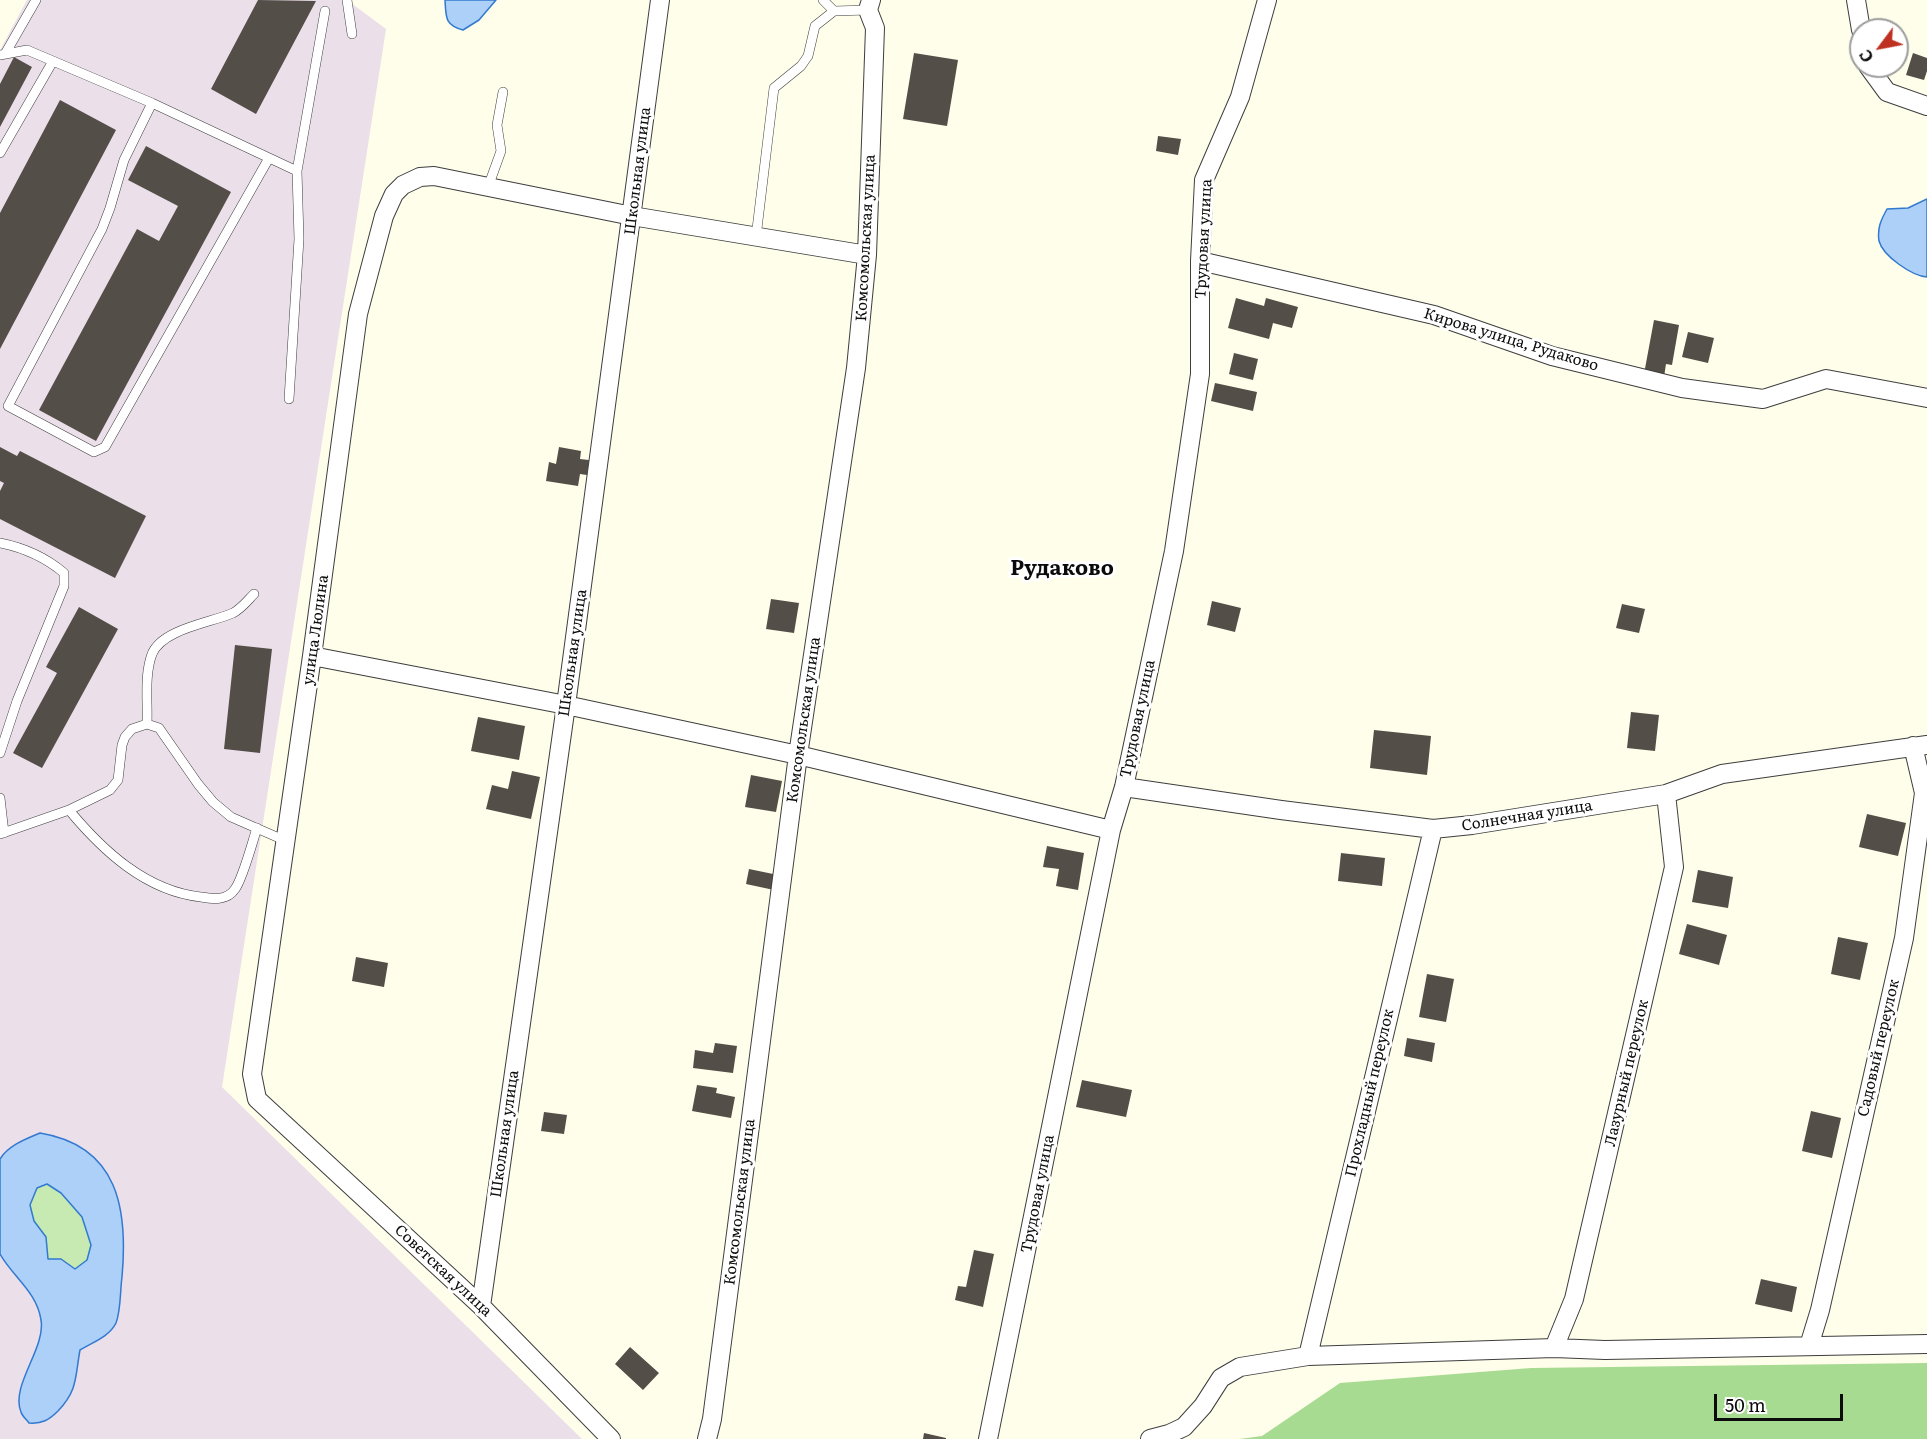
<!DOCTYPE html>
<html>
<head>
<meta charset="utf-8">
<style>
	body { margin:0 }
	#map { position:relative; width:1927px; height:1439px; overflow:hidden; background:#fffeea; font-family:Literata,serif }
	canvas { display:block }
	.north { position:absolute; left:1849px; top:18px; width:60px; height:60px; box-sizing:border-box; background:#fff; border:2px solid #9d9d9d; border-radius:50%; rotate:238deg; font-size:16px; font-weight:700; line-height:24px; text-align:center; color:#0b0b0b }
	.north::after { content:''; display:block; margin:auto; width:21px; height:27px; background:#be3121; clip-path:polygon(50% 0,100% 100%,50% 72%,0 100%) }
	.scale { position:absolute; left:1714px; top:1394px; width:129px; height:27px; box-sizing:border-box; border:3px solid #0b0b0b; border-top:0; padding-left:8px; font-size:18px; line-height:21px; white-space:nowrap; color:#0b0b0b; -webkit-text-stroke:4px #fff; paint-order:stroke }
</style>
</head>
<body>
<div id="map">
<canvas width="1927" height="1439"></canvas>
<div class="north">С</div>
<div class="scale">50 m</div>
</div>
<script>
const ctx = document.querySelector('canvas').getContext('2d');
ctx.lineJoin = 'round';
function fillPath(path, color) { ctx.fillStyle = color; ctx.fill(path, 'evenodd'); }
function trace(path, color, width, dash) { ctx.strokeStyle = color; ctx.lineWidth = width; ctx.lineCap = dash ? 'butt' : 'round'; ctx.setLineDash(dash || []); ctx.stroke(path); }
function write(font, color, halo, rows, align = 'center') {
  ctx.font = font + ' Literata,serif'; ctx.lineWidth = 6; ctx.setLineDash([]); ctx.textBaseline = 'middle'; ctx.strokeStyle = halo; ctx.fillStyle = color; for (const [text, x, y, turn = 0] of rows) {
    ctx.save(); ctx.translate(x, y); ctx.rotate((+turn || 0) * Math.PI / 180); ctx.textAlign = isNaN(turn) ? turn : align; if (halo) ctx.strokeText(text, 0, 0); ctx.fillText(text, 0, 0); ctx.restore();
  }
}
const industrial = new Path2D(`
	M 27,0 L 347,0 L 386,29 L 222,1087 L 582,1439 L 0,1439 L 0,50 Z`);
const green = new Path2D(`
	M 47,1184 L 61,1193 L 82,1216 L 91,1245 L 87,1260 L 75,1270 L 61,1259 L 48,1259 L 46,1237 L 34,1221 L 30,1205 L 37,1188 Z`);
const forest = new Path2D(`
	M 1927,1363 L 1927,1439 L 1239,1439 L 1262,1436 L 1340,1383 L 1531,1368 Z`);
const water = new Path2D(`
	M 445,0 L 496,0 L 479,20 L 463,30 C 445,25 446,18 445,0 Z
	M 1927,199 L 1927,277 C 1912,276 1883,256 1879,241 C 1877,228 1881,220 1887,209 L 1908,208 Z
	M 40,1133 C 119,1146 128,1210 122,1277 C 120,1291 121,1310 116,1323 C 109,1337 93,1342 80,1350 C 75,1377 78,1390 58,1411 C 49,1420 42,1424 29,1423 C 27,1420 22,1416 21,1412 C 10,1386 46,1348 41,1320 C 37,1292 13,1277 0,1254 L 0,1159 C 9,1145 26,1139 40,1133 ZM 47,1184 L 61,1193 L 82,1217 L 91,1245 L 87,1260 L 75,1269 L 61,1259 L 48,1259 L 46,1237 L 34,1221 L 30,1205 L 37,1188 Z`);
const building = new Path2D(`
	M 258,0 L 316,1 L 256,114 L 211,89 Z
	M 914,53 L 958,60 L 947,126 L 903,119 Z
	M 1913,53 L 1927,58 L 1927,71 L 1924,80 L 1906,75 Z
	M 14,57 L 32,67 L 0,127 L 0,84 Z
	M 60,100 L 116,130 L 0,349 L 0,213 Z
	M 1158,136 L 1181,139 L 1178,155 L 1156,151 Z
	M 146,146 L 231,192 L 96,441 L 39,410 L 137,229 L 159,241 L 178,206 L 128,180 Z
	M 1236,298 L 1264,306 L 1266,298 L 1298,307 L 1292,328 L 1273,323 L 1269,339 L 1228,328 Z
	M 1654,320 L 1679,325 L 1672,365 L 1666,364 L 1664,377 L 1644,374 Z
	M 1688,332 L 1714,338 L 1708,363 L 1682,357 Z
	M 1234,353 L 1258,359 L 1253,380 L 1229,374 Z
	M 1215,383 L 1257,392 L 1253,411 L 1211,401 Z
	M 0,447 L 17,456 L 20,451 L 146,516 L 115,578 L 0,519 L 0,491 L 4,483 L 0,481 Z
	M 559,447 L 581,451 L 580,459 L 589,460 L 587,475 L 580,474 L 578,486 L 546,481 L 549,462 L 556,464 Z
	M 771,599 L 799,603 L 794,633 L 766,629 Z
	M 1212,601 L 1241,608 L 1235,632 L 1207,625 Z
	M 1622,604 L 1645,609 L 1639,633 L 1616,628 Z
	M 79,607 L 118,629 L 42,768 L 13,753 L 57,673 L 46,667 Z
	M 235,645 L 272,649 L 260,753 L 224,749 Z
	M 1631,712 L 1659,715 L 1655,751 L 1627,748 Z
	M 478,717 L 525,726 L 519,760 L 471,751 Z
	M 1374,730 L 1431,736 L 1427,775 L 1370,768 Z
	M 512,771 L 540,777 L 531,819 L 486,809 L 492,785 L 508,789 Z
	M 751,775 L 782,781 L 776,812 L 745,807 Z
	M 1867,814 L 1906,823 L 1898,856 L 1859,847 Z
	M 1047,846 L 1084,853 L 1078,890 L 1056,886 L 1059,869 L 1043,867 Z
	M 1341,853 L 1385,858 L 1382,886 L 1338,881 Z
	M 749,869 L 778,875 L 774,890 L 746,884 Z
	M 1698,870 L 1733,877 L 1728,908 L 1692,902 Z
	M 1687,924 L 1727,935 L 1719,965 L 1679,954 Z
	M 1838,937 L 1868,943 L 1860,980 L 1831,974 Z
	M 356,957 L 388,963 L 384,987 L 352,981 Z
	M 1427,974 L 1454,979 L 1446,1022 L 1419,1017 Z
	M 1407,1038 L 1435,1043 L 1432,1062 L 1404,1056 Z
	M 715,1043 L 737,1046 L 733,1073 L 693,1068 L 695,1050 L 713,1053 Z
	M 1082,1080 L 1132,1090 L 1126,1117 L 1076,1107 Z
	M 697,1085 L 717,1088 L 716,1093 L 735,1097 L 731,1118 L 692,1111 Z
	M 1811,1111 L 1841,1118 L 1832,1158 L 1802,1151 Z
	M 544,1112 L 567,1115 L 564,1134 L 541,1131 Z
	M 974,1250 L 994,1254 L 983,1307 L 955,1300 L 958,1286 L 966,1287 Z
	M 1761,1279 L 1797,1287 L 1792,1312 L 1755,1304 Z
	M 630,1347 L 659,1373 L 643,1390 L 615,1364 Z
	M 924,1433 L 946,1438 L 946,1439 L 923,1439 Z`);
const service = new Path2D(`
	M 347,0 L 352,34
	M 823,0 L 834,11 L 868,10
	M 5,54 L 36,0
	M 0,55 L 27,50 L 152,103 L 297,171
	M 152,103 L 124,160 L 110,208 L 102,229 L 8,406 L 94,452 L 105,447 L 269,158
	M 0,153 L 53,61
	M 488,187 L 501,151 L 497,125 L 503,92
	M 756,237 L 774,88 L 801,66 L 808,56 L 815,26 L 834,11
	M 289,399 L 299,239 L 297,171 L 325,11
	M 0,543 C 25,548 45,557 64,573 L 64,586 L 17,701 L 0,753
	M 147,724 C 148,701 144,676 152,654 C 162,629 210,623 233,613 C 241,609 248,600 254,594
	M 0,798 L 4,833
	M 69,810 C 103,851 146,891 201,897 C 213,899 227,901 235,889 C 243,878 252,843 257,828
	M 0,834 L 69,810 L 110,790 L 118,780 L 122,745 L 125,737 L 132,729 L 147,724 L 159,728 L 198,784 L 213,802 L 231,817 L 286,841`);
const minor = new Path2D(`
	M 1856,0 L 1861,30
	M 1868,66 L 1887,92 L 1927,106
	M 1200,261 L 1434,315 L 1552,356 L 1682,388 L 1763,399 L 1826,379 L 1927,398
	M 312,656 L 566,705 L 798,755 L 1111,830
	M 1124,787 L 1281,810 L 1433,829 L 1472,825 L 1666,794 L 1722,774 L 1927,745
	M 481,1306 L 566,705 L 660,0
	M 1809,1346 L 1820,1310 L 1904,938 L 1924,793 L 1913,746
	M 1554,1348 L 1574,1299 L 1674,867 L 1666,794
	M 1308,1356 L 1433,829
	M 611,1439 L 481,1306 L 257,1099 L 252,1074 L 312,656 L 358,314 L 384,216 L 394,194 L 403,185 L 420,177 L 434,176 L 632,216 L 867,255
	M 707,1439 L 712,1419 L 798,755 L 856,368 L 867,255 L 875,28 L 868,10 L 871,0
	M 988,1439 L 1111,830 L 1124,787 L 1174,551 L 1200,374 L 1200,261 L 1204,180 L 1240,97 L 1267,0
	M 1150,1439 L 1169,1434 L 1184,1427 L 1203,1406 L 1221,1378 L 1240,1367 L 1308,1356 L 1554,1348 L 1605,1350 L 1927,1344`);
const streetNames = [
	["Школьная улица",638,171,-83],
	["Комсомольская улица",866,238,-87],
	["Трудовая улица",1204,239,-87],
	["Кирова улица, Рудаково",1511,340,17],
	["улица Люлина",316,630,-82],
	["Школьная улица",573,653,-82],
	["Трудовая улица",1138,719,-78],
	["Комсомольская улица",804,720,-82],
	["Солнечная улица",1527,816,-9],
	["Садовый переулок",1879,1048,-77],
	["Лазурный переулок",1627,1073,-77],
	["Прохладный переулок",1370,1093,-77],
	["Школьная улица",505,1134,-82],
	["Трудовая улица",1038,1194,-79],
	["Комсомольская улица",740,1202,-83],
	["Советская улица",443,1271,43]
];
const districtNames = [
	["Рудаково",1062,569]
];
fillPath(industrial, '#ebdfea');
fillPath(green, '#c7eab3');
fillPath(forest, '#a8db92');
fillPath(water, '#add0f8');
trace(water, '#3279d0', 1.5);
fillPath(building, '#544e48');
trace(service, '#3e3e3e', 10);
trace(minor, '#3e3e3e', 20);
trace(service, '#fff', 9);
trace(minor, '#fff', 18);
write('15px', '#0b0b0b', '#fff', streetNames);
write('bold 21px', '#0b0b0b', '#fff', districtNames);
</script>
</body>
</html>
